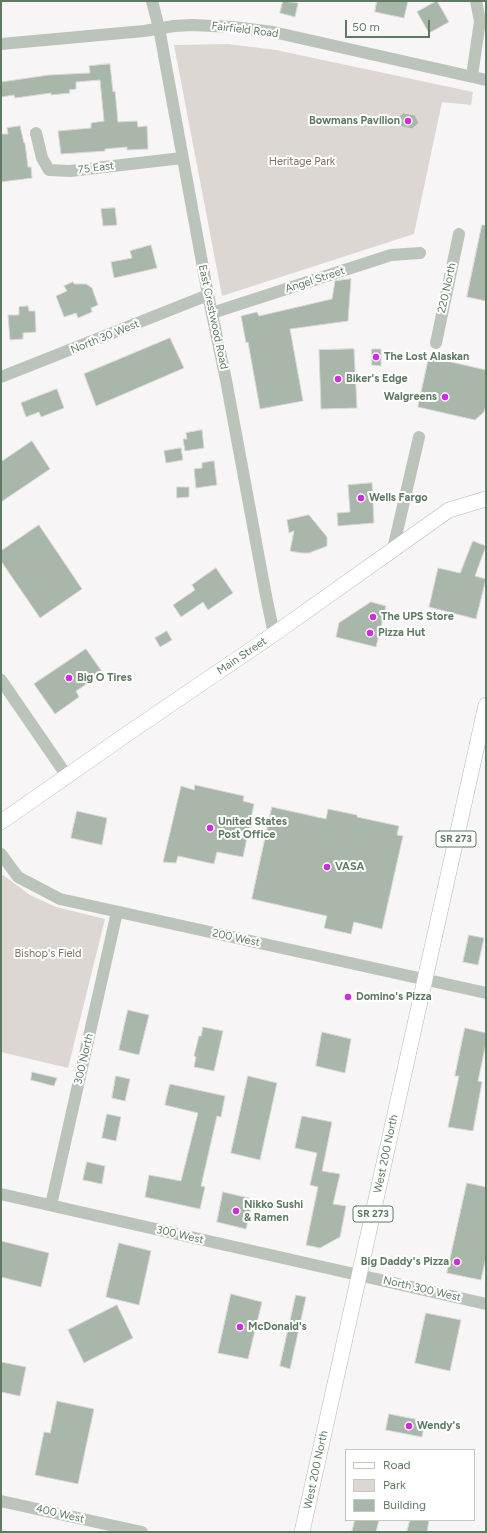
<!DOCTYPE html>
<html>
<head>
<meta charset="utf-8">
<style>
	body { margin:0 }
	#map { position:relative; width:487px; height:1533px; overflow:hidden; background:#f8f5f6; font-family:Figtree,sans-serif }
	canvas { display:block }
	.frame { position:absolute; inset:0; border:2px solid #5e7b62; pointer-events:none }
	.legend { position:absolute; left:345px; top:1449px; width:130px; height:72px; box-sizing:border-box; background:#fff; border:1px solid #bfcac0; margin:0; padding:5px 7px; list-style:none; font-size:12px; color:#5e7b62 }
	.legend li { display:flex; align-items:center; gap:8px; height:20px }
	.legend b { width:20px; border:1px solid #bfcac0 }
	.scale { position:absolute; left:345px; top:20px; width:85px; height:18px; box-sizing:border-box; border:2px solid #5e7b62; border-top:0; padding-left:5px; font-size:12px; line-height:14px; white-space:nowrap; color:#5e7b62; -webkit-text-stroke:3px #fff; paint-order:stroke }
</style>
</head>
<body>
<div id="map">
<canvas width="487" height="1533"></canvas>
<div class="frame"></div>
<ul class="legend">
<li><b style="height:5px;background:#fff"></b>Road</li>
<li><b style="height:11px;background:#ddd7d4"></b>Park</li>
<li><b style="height:11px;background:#a8b7a9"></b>Building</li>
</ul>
<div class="scale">50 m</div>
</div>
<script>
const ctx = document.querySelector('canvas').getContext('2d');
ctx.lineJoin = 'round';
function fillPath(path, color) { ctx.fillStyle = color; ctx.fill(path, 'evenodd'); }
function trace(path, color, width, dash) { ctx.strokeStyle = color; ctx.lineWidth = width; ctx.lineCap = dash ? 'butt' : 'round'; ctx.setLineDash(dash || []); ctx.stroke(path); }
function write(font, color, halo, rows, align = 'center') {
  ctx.font = font + ' Figtree,sans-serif'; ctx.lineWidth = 4; ctx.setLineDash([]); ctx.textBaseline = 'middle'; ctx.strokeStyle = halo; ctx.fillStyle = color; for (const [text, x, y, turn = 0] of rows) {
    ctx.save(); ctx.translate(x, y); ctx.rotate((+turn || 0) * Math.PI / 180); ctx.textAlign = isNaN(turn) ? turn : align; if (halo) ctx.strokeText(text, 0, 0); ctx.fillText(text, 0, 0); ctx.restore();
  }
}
const green = new Path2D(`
	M 228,44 L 276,50 L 473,92 L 471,105 L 442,102 L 414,234 L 222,296 L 174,45 Z
	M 3,875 L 30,895 L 56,907 L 105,919 L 68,1068 L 1,1052 L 1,876 Z`);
const building = new Path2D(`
	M 283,1 L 298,3 L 295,17 L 280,13 Z
	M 377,1 L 408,1 L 404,18 L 375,12 Z
	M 437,1 L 449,22 L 429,33 L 417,12 Z
	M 110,64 L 113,92 L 115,91 L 118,122 L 137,121 L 138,127 L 147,126 L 148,149 L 127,150 L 127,147 L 105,149 L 105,151 L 61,154 L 58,131 L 91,128 L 91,123 L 104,121 L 100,80 L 76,82 L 76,89 L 69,90 L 70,93 L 51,95 L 51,93 L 15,98 L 14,95 L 1,97 L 1,82 L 49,75 L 90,73 L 89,66 Z
	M 404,113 L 415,115 L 419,123 L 412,129 L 400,126 L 397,118 Z
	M 20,126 L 24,143 L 25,143 L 28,167 L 31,167 L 32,178 L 1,182 L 1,134 L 8,134 L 7,128 Z
	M 115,208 L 117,225 L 103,226 L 101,209 Z
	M 482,225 L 486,225 L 486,301 L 467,297 Z
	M 151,245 L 157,268 L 114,278 L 111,262 L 132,258 L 130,251 Z
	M 351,279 L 348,321 L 290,329 L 303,401 L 260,409 L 248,342 L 246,343 L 241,316 L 257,312 L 259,316 L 332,299 L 335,281 Z
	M 73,282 L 74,284 L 86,284 L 92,288 L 98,305 L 91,308 L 92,312 L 78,318 L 76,313 L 64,317 L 56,296 L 67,291 L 64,286 Z
	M 28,306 L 29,311 L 35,311 L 36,332 L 23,333 L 23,339 L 10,340 L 8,315 L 19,315 L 19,307 Z
	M 170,338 L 184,368 L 96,406 L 84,374 Z
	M 354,349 L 357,408 L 321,409 L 319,350 Z
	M 372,349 L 381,349 L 381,366 L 372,365 Z
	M 429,357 L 486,370 L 486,405 L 484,412 L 475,420 L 418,407 Z
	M 57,389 L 64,408 L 41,417 L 39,412 L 26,417 L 21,403 Z
	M 202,430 L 204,448 L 185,451 L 183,439 L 187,439 L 186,433 Z
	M 32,441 L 50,469 L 1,502 L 1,462 Z
	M 181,448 L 183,460 L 166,463 L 164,451 Z
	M 214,461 L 217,485 L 196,488 L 194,469 L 202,468 L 202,463 Z
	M 372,483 L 374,523 L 338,526 L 337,513 L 350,512 L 348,485 Z
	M 177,487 L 189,487 L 189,497 L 177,498 Z
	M 309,515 L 327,537 L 327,546 L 309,553 L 301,553 L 290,551 L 294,531 L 289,533 L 287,520 Z
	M 39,525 L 82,589 L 40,618 L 1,561 L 1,551 Z
	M 473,541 L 486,546 L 475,576 L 486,579 L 476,619 L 429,607 L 438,568 L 460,573 Z
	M 216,568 L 233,593 L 208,610 L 203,602 L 181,617 L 173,605 L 195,590 L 192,585 Z
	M 371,602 L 386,606 L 376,647 L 336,637 L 339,623 Z
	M 167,631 L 172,640 L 160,647 L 155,638 Z
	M 86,649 L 103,673 L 76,691 L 79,697 L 55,714 L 34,684 Z
	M 195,785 L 244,796 L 243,801 L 254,804 L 243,857 L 217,852 L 214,864 L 178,856 L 176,863 L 163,862 L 181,786 L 194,790 Z
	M 272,807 L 326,819 L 328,809 L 357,815 L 357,817 L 399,826 L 397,835 L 403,836 L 382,929 L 354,922 L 351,934 L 324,928 L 327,916 L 252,899 Z
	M 77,811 L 107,818 L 102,845 L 71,838 Z
	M 469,935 L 484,938 L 478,965 L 463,962 Z
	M 128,1010 L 149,1015 L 139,1055 L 119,1050 Z
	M 203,1027 L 223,1031 L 214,1071 L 194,1067 L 196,1057 L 194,1056 L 199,1036 L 201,1036 Z
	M 465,1028 L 486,1033 L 486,1043 L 478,1081 L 482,1082 L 473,1131 L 448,1127 L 459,1076 L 455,1076 Z
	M 322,1032 L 351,1039 L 345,1073 L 316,1066 Z
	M 32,1072 L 57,1078 L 54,1086 L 31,1080 Z
	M 116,1076 L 130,1079 L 125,1101 L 112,1098 Z
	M 248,1076 L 277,1083 L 260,1160 L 231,1153 Z
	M 170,1084 L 225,1096 L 221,1117 L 217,1116 L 201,1186 L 205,1187 L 200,1209 L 145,1197 L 149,1175 L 181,1181 L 198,1113 L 165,1105 Z
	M 107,1114 L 121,1117 L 116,1141 L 102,1138 Z
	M 302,1116 L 332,1122 L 322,1171 L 340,1174 L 333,1204 L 346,1206 L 340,1237 L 320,1248 L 306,1245 L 318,1187 L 310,1185 L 317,1153 L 295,1148 Z
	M 87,1162 L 105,1166 L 102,1184 L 83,1180 Z
	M 467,1183 L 486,1187 L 486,1257 L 481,1280 L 447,1273 Z
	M 223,1192 L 253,1199 L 246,1229 L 217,1222 Z
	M 1,1241 L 49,1253 L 41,1287 L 1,1277 Z
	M 119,1243 L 151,1251 L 139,1305 L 106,1297 Z
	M 231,1294 L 262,1302 L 248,1359 L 218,1353 Z
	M 296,1295 L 306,1297 L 290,1369 L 280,1366 Z
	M 117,1305 L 133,1338 L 84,1363 L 68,1330 Z
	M 426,1313 L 461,1320 L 450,1371 L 415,1363 Z
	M 1,1362 L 26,1367 L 20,1396 L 1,1392 Z
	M 57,1401 L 94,1409 L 78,1484 L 35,1475 L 44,1432 L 50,1433 Z
	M 389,1414 L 425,1421 L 422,1437 L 386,1430 Z
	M 355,1520 L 379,1520 L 376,1532 L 352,1532 Z
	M 410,1520 L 429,1520 L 427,1532 L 407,1532 Z`);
const minor = new Path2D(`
	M 152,1 L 159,28 L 208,295 L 226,380 L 266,596 L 274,634
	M 1,44 L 144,31 L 174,26 L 192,25 L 233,27 L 273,32 L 486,80
	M 472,76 L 480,21 L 476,1
	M 36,133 L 42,158 L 49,170 L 70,171 L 182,158
	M 212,313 L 391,255 L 420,253
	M 436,343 L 459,234
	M 1,377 L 208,295
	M 393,549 L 419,437
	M 1,680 L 67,776
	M 1,854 L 18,877 L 60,899 L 486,993
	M 1,1194 L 486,1304
	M 51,1205 L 117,912
	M 1,1501 L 142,1532`);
const major = new Path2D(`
	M 1,822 L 127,734 L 274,634 L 449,510 L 486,499
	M 302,1532 L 486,705`);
const markers = [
	[408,121,4,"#d329e5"],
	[376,357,4,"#d329e5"],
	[338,379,4,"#d329e5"],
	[445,397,4,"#d329e5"],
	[361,498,4,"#d329e5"],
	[373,617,4,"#d329e5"],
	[370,633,4,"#d329e5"],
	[69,678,4,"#d329e5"],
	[210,828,4,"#d329e5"],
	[327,867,4,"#d329e5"],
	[348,997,4,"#d329e5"],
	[236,1211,4,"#d329e5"],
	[457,1262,4,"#d329e5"],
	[240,1327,4,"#d329e5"],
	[409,1426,4,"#d329e5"]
];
const shields = [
	[456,839,40],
	[373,1214,40]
];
const shieldNames = [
	["SR 273",456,839],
	["SR 273",373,1214]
];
const streetNames = [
	["Fairfield Road",245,30,7],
	["75 East",96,168,-7],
	["Angel Street",315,280,-18],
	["220 North",447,288,-78],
	["East Crestwood Road",213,317,78],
	["North 30 West",105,337,-22],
	["Main Street",242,656,-34],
	["200 West",236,938,12],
	["300 North",84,1059,-77],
	["West 200 North",386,1154,-78],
	["300 West",180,1235,13],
	["North 300 West",422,1289,13],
	["West 200 North",316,1470,-78],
	["400 West",60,1514,13]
];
const poiNames = [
	["Bowmans Pavilion",400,121,"right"],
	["The Lost Alaskan",384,357],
	["Biker's Edge",346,379],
	["Walgreens",437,397,"right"],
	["Wells Fargo",369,498],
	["The UPS Store",381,617],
	["Pizza Hut",378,633],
	["Big O Tires",77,678],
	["United States",218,822],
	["Post Office",218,835],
	["VASA",335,867],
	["Domino's Pizza",356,997],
	["Nikko Sushi",244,1205],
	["& Ramen",244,1218],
	["Big Daddy's Pizza",449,1262,"right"],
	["McDonald's",248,1327],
	["Wendy's",417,1426]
];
const parkNames = [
	["Heritage Park",302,162],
	["Bishop's Field",48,954]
];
fillPath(green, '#ddd7d4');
fillPath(building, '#a8b7a9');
trace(building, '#dad8d8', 1);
trace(major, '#aeb9b0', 16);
trace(minor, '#bac4bb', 12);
trace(major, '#fff', 15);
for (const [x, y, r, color] of markers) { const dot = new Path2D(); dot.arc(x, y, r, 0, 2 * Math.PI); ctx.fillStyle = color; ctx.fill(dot); trace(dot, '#fff', 1.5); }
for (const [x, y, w] of shields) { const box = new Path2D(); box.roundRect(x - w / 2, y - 8, w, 16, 3); ctx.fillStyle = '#fff'; ctx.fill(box); trace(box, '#5e7b62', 1); }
write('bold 10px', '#5e7b62', null, shieldNames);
write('11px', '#5e7b62', '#fff', streetNames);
write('bold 11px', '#5e7b62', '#fff', poiNames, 'left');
write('11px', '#7e7166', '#fff', parkNames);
</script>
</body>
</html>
